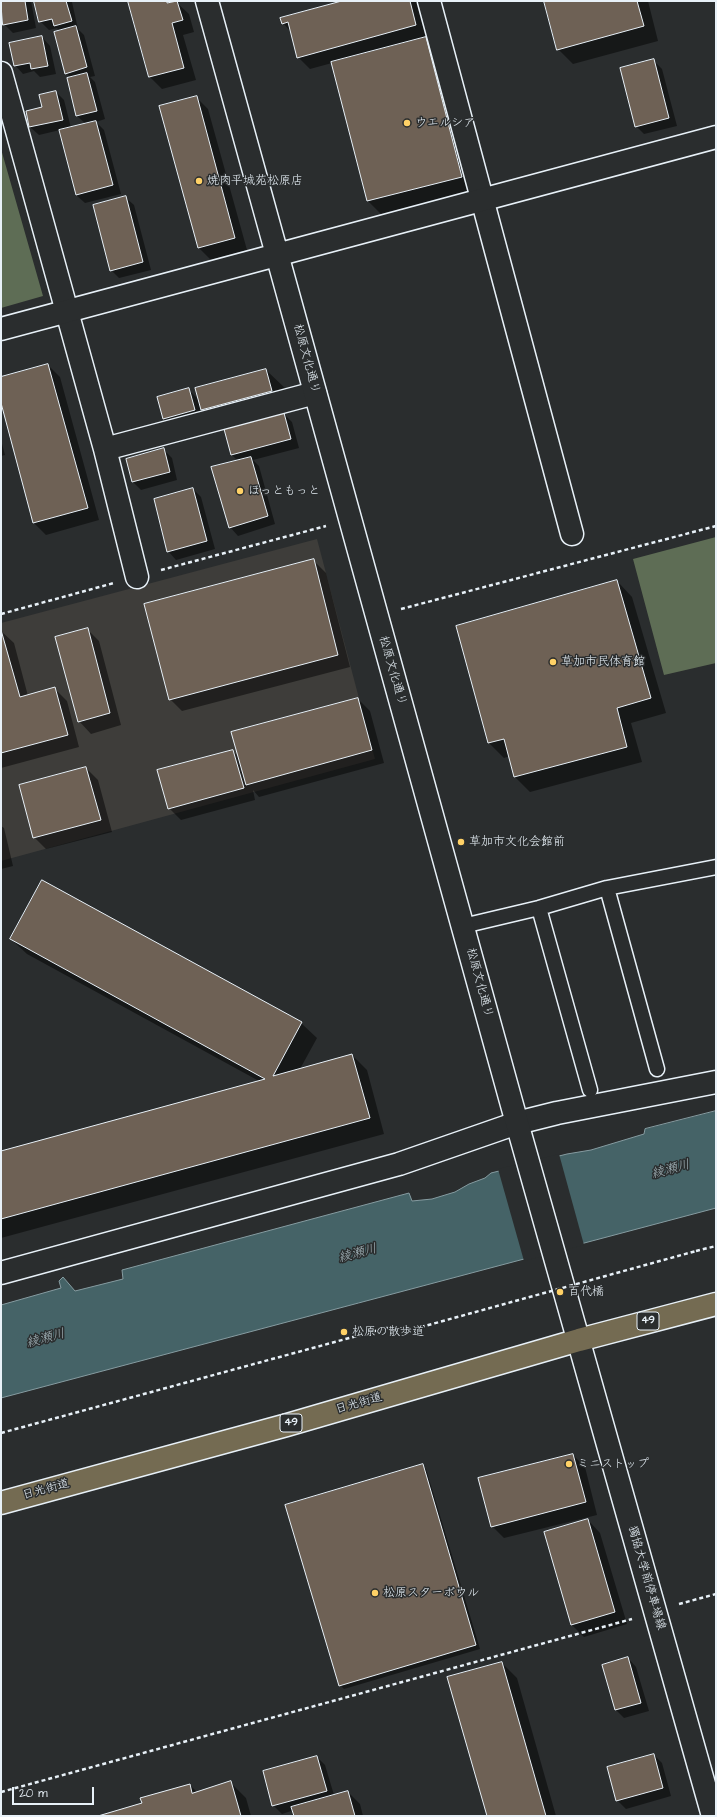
<!DOCTYPE html>
<html>
<head>
<meta charset="utf-8">
<style>
	body { margin:0 }
	#map { position:relative; width:717px; height:1817px; overflow:hidden; background:#2a2d2e; font-family:"Architects Daughter",sans-serif }
	canvas { display:block }
	.frame { position:absolute; inset:0; border:2px solid #e8f1f8; pointer-events:none }
	.scale { position:absolute; left:12px; top:1787px; width:82px; height:18px; box-sizing:border-box; border:2px solid #e8f1f8; border-top:0; padding-left:5px; font-size:12px; line-height:14px; white-space:nowrap; color:#e8f1f8; -webkit-text-stroke:3px #2a2d2e; paint-order:stroke }
</style>
</head>
<body>
<div id="map">
<canvas width="717" height="1817"></canvas>
<div class="frame"></div>
<div class="scale">20 m</div>
</div>
<script>
const ctx = document.querySelector('canvas').getContext('2d');
ctx.lineJoin = 'round';
function fillPath(path, color) { ctx.fillStyle = color; ctx.fill(path, 'evenodd'); }
function trace(path, color, width, dash) { ctx.strokeStyle = color; ctx.lineWidth = width; ctx.lineCap = dash ? 'butt' : 'round'; ctx.setLineDash(dash || []); ctx.stroke(path); }
function write(font, color, halo, rows, align = 'center') {
  ctx.font = font + ' "Architects Daughter","Klee One",sans-serif'; ctx.lineWidth = 3; ctx.setLineDash([]); ctx.textBaseline = 'middle'; ctx.strokeStyle = halo; ctx.fillStyle = color; for (const [text, x, y, turn = 0] of rows) {
    ctx.save(); ctx.translate(x, y); ctx.rotate((+turn || 0) * Math.PI / 180); ctx.textAlign = isNaN(turn) ? turn : align; if (halo) ctx.strokeText(text, 0, 0); ctx.fillText(text, 0, 0); ctx.restore();
  }
}
const built = new Path2D(`
	M 317,539 L 375,759 L 1,861 L 1,623 Z`);
const green = new Path2D(`
	M 1,149 L 43,296 L 1,308 Z
	M 716,537 L 716,663 L 664,675 L 633,559 Z`);
const water = new Path2D(`
	M 716,1111 L 716,1208 L 1,1398 L 1,1305 L 61,1288 L 59,1281 L 63,1277 L 75,1291 L 123,1279 L 122,1270 L 409,1193 L 412,1201 L 432,1199 L 455,1192 L 469,1184 L 485,1178 L 491,1173 L 567,1154 L 591,1150 L 644,1134 L 645,1129 Z`);
const pier = new Path2D(`
	M 559,1154 L 584,1245 L 524,1261 L 498,1169 Z`);
const shadow = new Path2D(`
	M 1,1 L 31,1 L 36,28 L 13,33 L 4,24 Z
	M 35,1 L 72,2 L 78,29 L 84,35 L 95,76 L 90,77 L 95,82 L 105,119 L 96,122 L 104,130 L 121,194 L 85,203 L 76,195 L 60,130 L 39,135 L 30,127 L 27,112 L 44,108 L 56,92 L 64,100 L 71,128 L 86,124 L 77,116 L 68,79 L 71,78 L 66,73 L 60,31 L 57,28 L 49,30 L 40,21 Z
	M 129,1 L 175,1 L 189,14 L 194,32 L 183,35 L 196,80 L 162,89 L 150,77 Z
	M 346,1 L 418,1 L 428,37 L 425,38 L 441,53 L 476,192 L 383,216 L 368,201 L 332,63 L 310,69 L 298,57 L 291,32 L 283,23 Z
	M 545,1 L 648,1 L 658,41 L 573,64 L 558,49 Z
	M 42,37 L 50,46 L 56,74 L 40,77 L 34,71 L 23,74 L 15,65 Z
	M 654,61 L 662,69 L 677,126 L 644,134 L 636,126 Z
	M 196,97 L 208,109 L 247,250 L 211,260 L 198,247 Z
	M 125,197 L 134,205 L 151,270 L 119,278 L 111,270 Z
	M 48,365 L 60,377 L 99,520 L 46,535 L 34,523 L 4,411 L 1,408 L 1,378 Z
	M 266,370 L 286,389 L 283,413 L 292,422 L 299,448 L 253,460 L 259,466 L 275,524 L 238,536 L 230,527 L 238,461 L 232,455 L 225,429 L 222,429 L 200,407 L 203,419 L 172,427 L 164,419 L 158,397 L 188,389 L 199,400 Z
	M 1,440 L 5,455 L 1,456 Z
	M 163,449 L 172,458 L 177,480 L 141,490 L 133,482 Z
	M 193,489 L 201,497 L 215,549 L 176,560 L 168,551 Z
	M 313,560 L 326,573 L 350,667 L 182,711 L 170,699 Z
	M 617,581 L 632,597 L 666,713 L 631,723 L 642,762 L 530,792 L 515,777 L 510,756 L 504,758 L 489,743 Z
	M 87,629 L 99,641 L 121,725 L 91,734 L 79,721 Z
	M 1,631 L 14,643 L 28,696 L 55,689 L 67,701 L 79,747 L 1,768 Z
	M 358,699 L 370,711 L 384,763 L 259,797 L 253,790 L 255,800 L 181,820 L 169,808 L 233,751 L 239,757 Z
	M 86,768 L 98,780 L 112,832 L 46,849 L 34,837 Z
	M 1,826 L 4,828 L 13,866 L 1,869 Z
	M 11,939 L 301,1023 L 317,1038 L 300,1069 L 352,1055 L 367,1070 L 384,1134 L 1,1238 L 1,1152 L 259,1081 L 27,954 Z
	M 573,1455 L 585,1467 L 597,1515 L 504,1538 L 492,1526 Z
	M 422,1465 L 426,1469 L 480,1649 L 344,1689 L 340,1685 Z
	M 588,1520 L 600,1533 L 627,1624 L 584,1637 L 572,1625 Z
	M 628,1658 L 636,1667 L 649,1711 L 624,1718 L 616,1710 Z
	M 502,1663 L 517,1678 L 556,1816 L 488,1816 Z
	M 654,1755 L 662,1763 L 671,1796 L 626,1809 L 617,1800 Z
	M 317,1757 L 325,1765 L 334,1795 L 348,1792 L 360,1804 L 363,1816 L 295,1816 L 294,1810 L 282,1814 L 273,1805 Z
	M 231,1783 L 246,1798 L 251,1816 L 101,1816 L 143,1804 L 190,1785 L 197,1792 Z`);
const building = new Path2D(`
	M 1,1 L 25,1 L 28,20 L 3,25 Z
	M 34,1 L 66,1 L 72,21 L 54,26 L 52,19 L 39,22 Z
	M 128,1 L 167,1 L 167,3 L 177,1 L 183,20 L 172,23 L 184,68 L 149,77 Z
	M 342,1 L 410,1 L 416,25 L 297,58 L 288,22 L 282,24 L 280,18 Z
	M 544,1 L 637,1 L 644,26 L 557,50 Z
	M 76,26 L 87,67 L 65,74 L 54,32 Z
	M 42,36 L 48,66 L 31,69 L 30,63 L 14,66 L 9,43 Z
	M 426,37 L 462,177 L 367,201 L 331,62 Z
	M 654,59 L 669,118 L 635,127 L 620,68 Z
	M 87,73 L 97,111 L 76,116 L 67,78 Z
	M 56,91 L 63,120 L 29,127 L 26,111 L 42,107 L 39,95 Z
	M 197,96 L 235,238 L 198,248 L 159,106 Z
	M 96,121 L 113,185 L 76,195 L 59,130 Z
	M 126,196 L 143,262 L 110,271 L 93,205 Z
	M 48,364 L 88,508 L 33,523 L 1,403 L 1,377 Z
	M 266,369 L 272,391 L 201,410 L 195,388 Z
	M 189,388 L 195,410 L 163,419 L 157,397 Z
	M 284,413 L 291,439 L 231,455 L 224,429 Z
	M 164,448 L 170,472 L 132,482 L 126,459 Z
	M 251,457 L 268,516 L 229,528 L 211,467 Z
	M 193,488 L 207,541 L 167,552 L 154,499 Z
	M 314,559 L 338,655 L 169,700 L 144,604 Z
	M 617,580 L 651,698 L 617,708 L 627,747 L 514,777 L 504,739 L 488,743 L 456,626 Z
	M 88,628 L 110,713 L 78,722 L 55,637 Z
	M 1,630 L 20,697 L 55,687 L 68,735 L 1,753 Z
	M 358,698 L 372,750 L 246,785 L 231,732 Z
	M 233,750 L 244,788 L 168,809 L 157,770 Z
	M 86,767 L 101,820 L 33,838 L 19,785 Z
	M 42,880 L 302,1022 L 273,1076 L 352,1054 L 370,1118 L 1,1219 L 1,1151 L 265,1079 L 10,939 Z
	M 573,1454 L 586,1502 L 491,1527 L 478,1478 Z
	M 423,1464 L 476,1645 L 339,1686 L 285,1505 Z
	M 588,1519 L 615,1612 L 571,1625 L 544,1532 Z
	M 628,1657 L 641,1703 L 615,1710 L 602,1665 Z
	M 502,1662 L 546,1816 L 487,1816 L 447,1677 Z
	M 654,1754 L 663,1788 L 616,1801 L 607,1767 Z
	M 317,1756 L 327,1791 L 272,1806 L 263,1771 Z
	M 231,1781 L 241,1816 L 98,1816 L 142,1803 L 140,1798 L 190,1784 L 192,1793 Z
	M 348,1791 L 355,1816 L 294,1816 L 291,1807 Z`);
const path = new Path2D(`
	M 161,570 L 326,526
	M 401,609 L 716,526
	M 1,614 L 114,583
	M 696,1251 L 716,1246
	M 1,1433 L 386,1328 L 414,1329
	M 679,1604 L 716,1594
	M 1,1792 L 632,1619`);
const lane = new Path2D(`
	M 607,888 L 657,1069
	M 539,908 L 590,1090
	M 463,926 L 539,908 L 607,888 L 716,867`);
const street = new Path2D(`
	M 429,1 L 572,534
	M 1,73 L 105,449 L 137,577
	M 105,449 L 315,393
	M 1,1273 L 399,1164 L 517,1123 L 557,1113 L 716,1082`);
const secondary = new Path2D(`
	M 207,1 L 517,1123 L 713,1816
	M 1,329 L 716,137`);
const primary = new Path2D(`
	M 1,1503 L 287,1425 L 579,1340 L 716,1304`);
const pathBridge = new Path2D(`
	M 414,1329 L 696,1251`);
const markers = [
	[407,123,4,"#ffd166"],
	[199,181,4,"#ffd166"],
	[240,491,4,"#ffd166"],
	[553,662,4,"#ffd166"],
	[461,842,4,"#ffd166"],
	[560,1292,4,"#ffd166"],
	[344,1332,4,"#ffd166"],
	[569,1464,4,"#ffd166"],
	[375,1593,4,"#ffd166"]
];
const shields = [
	[648,1321,22],
	[291,1423,22]
];
const shieldNames = [
	["49",648,1321],
	["49",291,1423]
];
const poiNames = [
	["ウエルシア",415,123],
	["焼肉平城苑松原店",207,181],
	["ほっともっと",248,491],
	["草加市民体育館",561,662],
	["草加市文化会館前",469,842],
	["百代橋",568,1292],
	["松原の散歩道",352,1332],
	["ミニストップ",577,1464],
	["松原スターボウル",383,1593]
];
const streetNames = [
	["松原文化通り",306,359,75],
	["松原文化通り",392,671,74],
	["松原文化通り",479,983,75],
	["日光街道",359,1404,-16],
	["日光街道",46,1490,-15],
	["獨協大学前停車場線",646,1578,74]
];
const waterNames = [
	["綾瀬川",671,1170,-15],
	["綾瀬川",358,1254,-15],
	["綾瀬川",46,1339,-15]
];
fillPath(built, '#3e3d3a');
fillPath(green, '#5e6d55');
fillPath(water, '#456367');
trace(water, '#869ca1', 1);
fillPath(pier, '#2a2d2e');
fillPath(shadow, '#0007');
fillPath(building, '#6e6155');
trace(building, '#e8f1f8', 1);
trace(lane, '#e8f1f8', 17);
trace(street, '#e8f1f8', 25);
trace(secondary, '#e8f1f8', 25);
trace(primary, '#e8f1f8', 25);
trace(path, '#e8f1f8', 2.5, [4, 3]);
trace(lane, '#2a2d2e', 14);
trace(street, '#2a2d2e', 22);
trace(secondary, '#2a2d2e', 22);
trace(primary, '#746b52', 22);
trace(pathBridge, '#e8f1f8', 2.5, [4, 3]);
for (const [x, y, r, color] of markers) { const dot = new Path2D(); dot.arc(x, y, r, 0, 2 * Math.PI); ctx.fillStyle = color; ctx.fill(dot); trace(dot, '#2a2d2e', 1.5); }
for (const [x, y, w] of shields) { const box = new Path2D(); box.roundRect(x - w / 2, y - 9, w, 18, 3); ctx.fillStyle = '#2a2d2e'; ctx.fill(box); trace(box, '#e8f1f8', 1); }
write('bold 11px', '#e8f1f8', null, shieldNames);
write('12px', '#e8f1f8', '#2a2d2e', poiNames, 'left');
write('12px', '#e8f1f8', '#2a2d2e', streetNames);
write('italic 13px', '#a7b8be', '#2a2d2e', waterNames);
</script>
</body>
</html>
